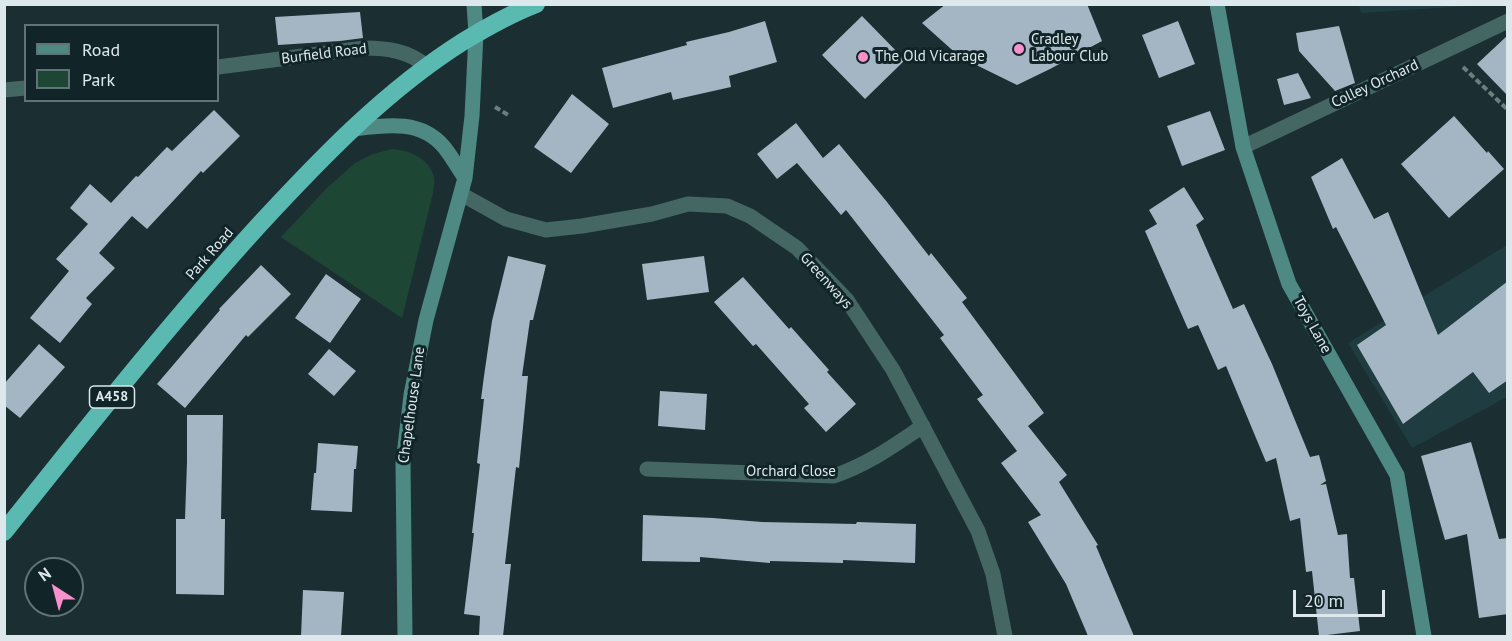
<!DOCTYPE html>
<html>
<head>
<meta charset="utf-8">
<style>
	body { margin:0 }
	#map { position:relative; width:1512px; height:641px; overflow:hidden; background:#1b2f33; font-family:"PT Sans",sans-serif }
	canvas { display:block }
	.frame { position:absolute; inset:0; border:6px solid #dce8eb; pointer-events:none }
	.legend { position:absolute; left:24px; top:24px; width:195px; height:78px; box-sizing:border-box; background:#112529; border:2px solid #627377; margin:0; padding:8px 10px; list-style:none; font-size:18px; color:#dce8eb }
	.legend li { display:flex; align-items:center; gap:12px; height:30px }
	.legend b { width:30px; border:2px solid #627377 }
	.north { position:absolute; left:24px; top:557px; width:60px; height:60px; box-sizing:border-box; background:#112529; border:2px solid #627377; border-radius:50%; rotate:324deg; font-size:16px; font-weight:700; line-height:24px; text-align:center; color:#dce8eb }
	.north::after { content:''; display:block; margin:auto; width:21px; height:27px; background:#f890cb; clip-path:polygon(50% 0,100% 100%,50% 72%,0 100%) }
	.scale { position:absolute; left:1293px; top:590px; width:92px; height:27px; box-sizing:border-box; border:3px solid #dce8eb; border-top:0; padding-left:8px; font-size:18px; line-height:21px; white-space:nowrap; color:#dce8eb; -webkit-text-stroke:4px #112529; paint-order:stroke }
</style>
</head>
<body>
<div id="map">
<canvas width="1512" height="641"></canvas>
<div class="frame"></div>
<ul class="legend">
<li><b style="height:8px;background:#4e8984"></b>Road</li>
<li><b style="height:16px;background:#1e4634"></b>Park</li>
</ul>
<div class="north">N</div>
<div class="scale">20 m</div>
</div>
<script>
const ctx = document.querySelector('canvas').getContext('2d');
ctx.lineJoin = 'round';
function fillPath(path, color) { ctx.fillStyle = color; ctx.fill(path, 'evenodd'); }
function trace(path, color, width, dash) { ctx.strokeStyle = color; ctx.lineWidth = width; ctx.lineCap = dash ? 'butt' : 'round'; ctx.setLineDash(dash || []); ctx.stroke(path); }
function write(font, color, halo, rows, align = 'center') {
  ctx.font = font + ' "PT Sans",sans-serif'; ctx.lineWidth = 6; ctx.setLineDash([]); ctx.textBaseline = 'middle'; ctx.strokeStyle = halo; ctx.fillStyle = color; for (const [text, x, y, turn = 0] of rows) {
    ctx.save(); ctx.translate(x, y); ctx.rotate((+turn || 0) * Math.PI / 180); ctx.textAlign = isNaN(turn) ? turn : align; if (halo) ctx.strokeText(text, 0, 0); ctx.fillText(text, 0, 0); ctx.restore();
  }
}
const built = new Path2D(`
	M 1359,5 L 1359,4 L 1483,5 L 1361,13 Z
	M 1507,245 L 1507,397 L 1412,448 L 1348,343 Z`);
const green = new Path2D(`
	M 392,149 C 409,150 431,159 434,178 C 435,183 433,189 433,193 L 402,318 L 281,237 L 327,188 L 355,163 L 373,154 Z`);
const building = new Path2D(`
	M 946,4 L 1087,4 L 1102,41 L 1050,69 L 1017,85 L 960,57 L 922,23 Z
	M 360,12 L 363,38 L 340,41 L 278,45 L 275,17 Z
	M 862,16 L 905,60 L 865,99 L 822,55 Z
	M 765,21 L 777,62 L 729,76 L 731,87 L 673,100 L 671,92 L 613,108 L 602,68 L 687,45 L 686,42 L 729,32 Z
	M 1178,21 L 1195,64 L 1159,78 L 1142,35 Z
	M 1339,26 L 1355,83 L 1335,91 L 1299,51 L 1296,33 Z
	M 1508,35 L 1508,96 L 1477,64 Z
	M 1298,73 L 1311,98 L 1284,105 L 1277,79 Z
	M 572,94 L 609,124 L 571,173 L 534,147 Z
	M 214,110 L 240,136 L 203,173 L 201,171 L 147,229 L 132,216 L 99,253 L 115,268 L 86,298 L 92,304 L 60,343 L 30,318 L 69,271 L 56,259 L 88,224 L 70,208 L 90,184 L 111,203 L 136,176 L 138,177 L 167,147 L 172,151 Z
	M 1210,111 L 1225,150 L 1182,166 L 1167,126 Z
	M 1454,116 L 1487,153 L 1488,151 L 1504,169 L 1449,218 L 1401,164 Z
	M 796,123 L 823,158 L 839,144 L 887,202 L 929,256 L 931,253 L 967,298 L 962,302 L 1044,413 L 1028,426 L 1067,475 L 1059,482 L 1098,545 L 1096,546 L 1134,636 L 1088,636 L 1066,584 L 1028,522 L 1041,515 L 1001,463 L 1017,451 L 977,399 L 983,395 L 940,338 L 944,335 L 846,210 L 841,215 L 797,163 L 777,179 L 757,154 Z
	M 1342,158 L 1374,219 L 1388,212 L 1438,335 L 1508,281 L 1508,380 L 1489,393 L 1473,372 L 1403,424 L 1357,345 L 1386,325 L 1336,227 L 1333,229 L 1311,177 Z
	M 1184,187 L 1204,219 L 1196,225 L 1233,309 L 1244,304 L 1272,364 L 1310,457 L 1319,455 L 1326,481 L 1320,485 L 1326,484 L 1338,535 L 1347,534 L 1350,578 L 1354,578 L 1360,631 L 1319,636 L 1312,571 L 1306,572 L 1300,518 L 1290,521 L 1276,458 L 1266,462 L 1226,366 L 1218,370 L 1198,325 L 1188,329 L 1145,231 L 1157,224 L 1149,210 Z
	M 508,256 L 546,265 L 533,320 L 530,320 L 522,376 L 528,376 L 519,468 L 516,467 L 505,564 L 511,564 L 503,636 L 479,636 L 480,616 L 464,614 L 474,533 L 472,533 L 480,464 L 477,463 L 484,399 L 481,399 L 484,376 L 492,321 Z
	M 704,256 L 709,292 L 647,300 L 642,264 Z
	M 261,265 L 291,294 L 248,337 L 246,335 L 185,408 L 157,384 L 220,310 L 219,309 Z
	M 326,274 L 361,299 L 330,343 L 295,318 Z
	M 743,277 L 789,329 L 791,327 L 829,370 L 827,372 L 856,404 L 826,432 L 804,408 L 809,404 L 756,344 L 753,346 L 714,302 Z
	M 39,344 L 65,367 L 20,418 L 4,405 L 4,384 Z
	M 329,349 L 356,371 L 334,396 L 308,374 Z
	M 660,391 L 707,394 L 705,430 L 658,426 Z
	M 187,415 L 223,415 L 221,519 L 225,519 L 224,595 L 176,594 L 176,519 L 185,519 L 187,462 Z
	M 1471,442 L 1499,539 L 1508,538 L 1508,614 L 1479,618 L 1467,534 L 1445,540 L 1421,456 Z
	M 318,443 L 358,446 L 356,469 L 354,469 L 352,512 L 311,510 L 314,473 L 316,473 Z
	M 643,515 L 713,518 L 762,522 L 856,524 L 857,522 L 916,524 L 915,563 L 843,560 L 843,563 L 770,561 L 770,563 L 700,557 L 700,562 L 642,561 Z
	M 303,590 L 344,592 L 341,636 L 301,636 Z`);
const path = new Path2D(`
	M 1463,67 L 1508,110
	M 495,107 L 510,116`);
const street = new Path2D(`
	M 218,67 L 365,48 C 387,48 409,51 426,66
	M 4,90 L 26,88
	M 1243,147 L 1508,21
	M 461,194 L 506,219 L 546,230 L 582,226 L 652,214 L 688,204 L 727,206 L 750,216 L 797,248 L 847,300 L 893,370 L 978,531 L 993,574 L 1005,636
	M 647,469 L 834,476 C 869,464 893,446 923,426`);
const secondary = new Path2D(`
	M 1217,4 L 1243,147 L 1289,284 L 1397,475 L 1424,636
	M 353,129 C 385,125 421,119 444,147 C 452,157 458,168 465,178
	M 405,636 L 403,464 L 411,395 L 426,320 L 465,178 L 472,116 L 476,34 L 474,4`);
const highway = new Path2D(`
	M 4,532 C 87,428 169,324 259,225 C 321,158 386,90 464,41 C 487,27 510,14 536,4`);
const markers = [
	[1019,49,6,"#f890cb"],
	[863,57,6,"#f890cb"]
];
const shields = [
	[112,397,45]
];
const shieldNames = [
	["A458",112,397]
];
const poiNames = [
	["Cradley",1031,40],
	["Labour Club",1031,57],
	["The Old Vicarage",875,57]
];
const streetNames = [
	["Burfield Road",324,54,-7],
	["Colley Orchard",1375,84,-25],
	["Park Road",210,254,-49],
	["Greenways",826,281,48],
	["Toys Lane",1312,325,61],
	["Chapelhouse Lane",412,405,-82],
	["Orchard Close",791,472]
];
fillPath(built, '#1f3c41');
fillPath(green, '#1e4634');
fillPath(building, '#a4b6c3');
trace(path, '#6d7d81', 4, [6, 3]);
trace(street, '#446764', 15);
trace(secondary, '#4e8984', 15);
trace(highway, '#5abab2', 18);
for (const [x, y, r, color] of markers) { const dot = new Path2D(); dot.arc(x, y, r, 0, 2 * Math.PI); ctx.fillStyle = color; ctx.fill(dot); trace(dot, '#112529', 2); }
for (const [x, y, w] of shields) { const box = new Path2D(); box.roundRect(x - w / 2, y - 11, w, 22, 4.5); ctx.fillStyle = '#112529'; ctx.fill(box); trace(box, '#dce8eb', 1.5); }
write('bold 14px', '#dce8eb', null, shieldNames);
write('15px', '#dce8eb', '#112529', poiNames, 'left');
write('15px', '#dce8eb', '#112529', streetNames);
</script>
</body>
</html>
